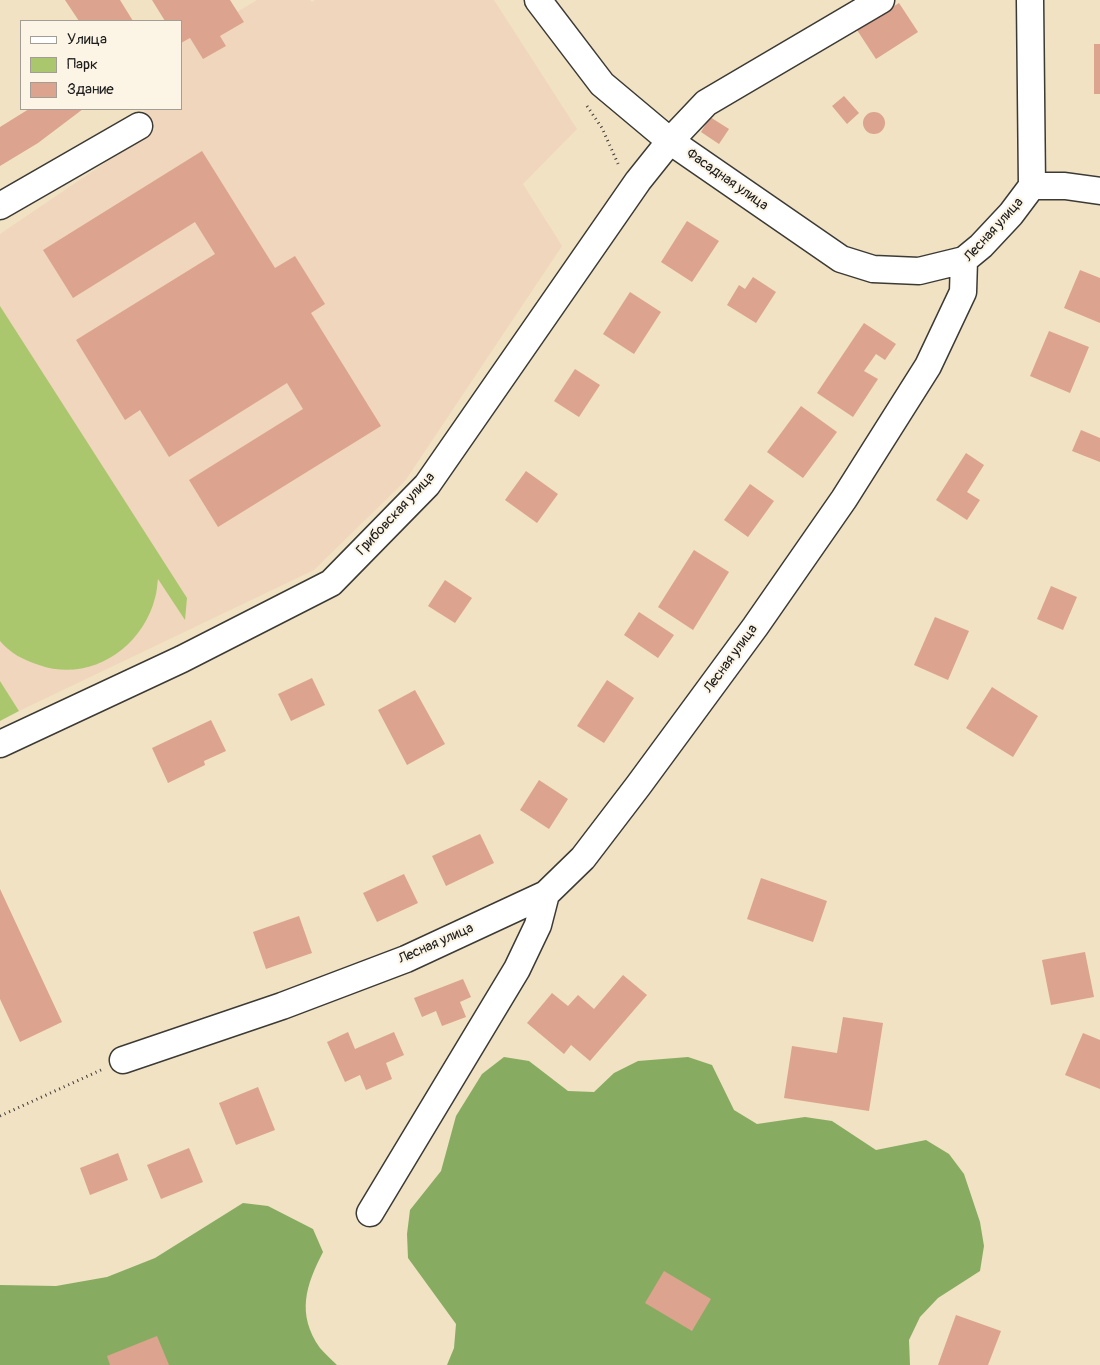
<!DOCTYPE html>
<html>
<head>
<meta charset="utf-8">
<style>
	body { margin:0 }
	#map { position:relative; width:1100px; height:1365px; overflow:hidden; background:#f0e2c3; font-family:Pangolin,sans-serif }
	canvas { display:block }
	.legend { position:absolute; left:20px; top:20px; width:162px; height:90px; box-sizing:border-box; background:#fcf5e5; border:1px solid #a29e95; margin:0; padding:6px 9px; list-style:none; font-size:15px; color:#1c1c1c }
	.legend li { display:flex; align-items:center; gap:10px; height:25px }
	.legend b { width:25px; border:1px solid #a29e95 }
</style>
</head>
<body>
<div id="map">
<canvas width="1100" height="1365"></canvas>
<ul class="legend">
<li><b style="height:6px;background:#fff"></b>Улица</li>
<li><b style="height:14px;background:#aac76e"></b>Парк</li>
<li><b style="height:14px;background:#dca38e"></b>Здание</li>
</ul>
</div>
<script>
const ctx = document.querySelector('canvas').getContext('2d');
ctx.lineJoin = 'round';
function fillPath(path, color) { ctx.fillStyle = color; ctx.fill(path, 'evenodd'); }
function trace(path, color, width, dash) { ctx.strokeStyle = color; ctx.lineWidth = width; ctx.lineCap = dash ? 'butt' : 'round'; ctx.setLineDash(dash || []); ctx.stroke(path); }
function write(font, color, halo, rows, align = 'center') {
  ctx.font = font + ' Pangolin,sans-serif'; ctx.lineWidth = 4; ctx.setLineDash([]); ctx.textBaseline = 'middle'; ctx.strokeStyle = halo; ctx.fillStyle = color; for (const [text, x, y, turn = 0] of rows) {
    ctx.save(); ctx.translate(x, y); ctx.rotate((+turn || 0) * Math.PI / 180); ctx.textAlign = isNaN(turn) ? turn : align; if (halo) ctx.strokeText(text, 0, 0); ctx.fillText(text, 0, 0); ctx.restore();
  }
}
const built = new Path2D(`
	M 257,0 L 310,0 L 312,2 L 315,0 L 494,0 L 577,129 L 523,184 L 562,246 L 405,481 L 314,570 L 19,711 L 0,681 L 0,234 L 155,129 L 143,109 L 181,109 L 181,43 L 190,38 L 203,58 L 226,46 L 220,36 L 244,22 L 237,12 Z`);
const green = new Path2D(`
	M 0,306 L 187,598 L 185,620 L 158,579 C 157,585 157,592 155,598 C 142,649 89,683 39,665 C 23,660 10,653 0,641 Z
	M 0,681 L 19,711 L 0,721 Z`);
const forest = new Path2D(`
	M 504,1057 L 529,1061 L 568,1091 L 594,1092 L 614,1073 L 638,1061 L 688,1057 L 712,1065 L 734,1110 L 757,1124 L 805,1117 L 832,1121 L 876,1150 L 926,1140 L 949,1154 L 964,1174 L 980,1222 L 984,1246 L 980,1271 L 938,1298 L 920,1317 L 909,1340 L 910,1365 L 447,1365 L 454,1348 L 456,1324 L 408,1258 L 407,1234 L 410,1210 L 441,1171 L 456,1116 L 482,1074 Z
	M 243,1203 L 268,1206 L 313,1229 L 323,1252 C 306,1285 296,1314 320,1348 C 325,1354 331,1359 337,1365 L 0,1365 L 0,1285 L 56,1286 L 107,1277 L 155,1258 Z`);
const building = new Path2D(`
	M 65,0 L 120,0 L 133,21 L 79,21 Z
	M 152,0 L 230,0 L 244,22 L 220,36 L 226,46 L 203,59 L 190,38 L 181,43 L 181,21 L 165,21 Z
	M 899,3 L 918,32 L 876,59 L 857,30 Z
	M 1094,44 L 1100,44 L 1100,94 L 1094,94 Z
	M 844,96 L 859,113 L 847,124 L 832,106 Z
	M 29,109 L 83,109 L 38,143 L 0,166 L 0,127 Z
	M863 123a11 11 0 1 1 22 0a11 11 0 1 1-22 0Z
	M 710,117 L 729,129 L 719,144 L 701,132 Z
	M 202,151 L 275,268 L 295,256 L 325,304 L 311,313 L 381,426 L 218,527 L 189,480 L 303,409 L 287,383 L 169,457 L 140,410 L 125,420 L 76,340 L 215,254 L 195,222 L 73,298 L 43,250 Z
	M 687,221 L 719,241 L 692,282 L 661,262 Z
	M 1080,270 L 1100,278 L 1100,323 L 1064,308 Z
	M 753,277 L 776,292 L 756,323 L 727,305 L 739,285 L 745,289 Z
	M 630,292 L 661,312 L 634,354 L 603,334 Z
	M 864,323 L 896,344 L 885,360 L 876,354 L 864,371 L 878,379 L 853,417 L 817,393 Z
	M 1049,331 L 1089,347 L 1070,393 L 1030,376 Z
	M 575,369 L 600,385 L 579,417 L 554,401 Z
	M 801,406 L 837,432 L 803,478 L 767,452 Z
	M 1081,430 L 1100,438 L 1100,462 L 1072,451 Z
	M 966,453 L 984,465 L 967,492 L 980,500 L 967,520 L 936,500 Z
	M 526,471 L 558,494 L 537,523 L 505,500 Z
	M 750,484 L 774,501 L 748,537 L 724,520 Z
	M 694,550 L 729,572 L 693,630 L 658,607 Z
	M 445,580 L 472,598 L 455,623 L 428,606 Z
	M 1051,586 L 1077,597 L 1063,630 L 1037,619 Z
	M 639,612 L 674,635 L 658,658 L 624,635 Z
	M 935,617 L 969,631 L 948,680 L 914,665 Z
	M 312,678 L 325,705 L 291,721 L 278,694 Z
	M 607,680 L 634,698 L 604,743 L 577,726 Z
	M 992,687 L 1038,716 L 1013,757 L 966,728 Z
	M 415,690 L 445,744 L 407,765 L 378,710 Z
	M 211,720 L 226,751 L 204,761 L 205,765 L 168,783 L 152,748 Z
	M 539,780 L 568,799 L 549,829 L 520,810 Z
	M 480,834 L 494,863 L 446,886 L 432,856 Z
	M 404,874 L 418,903 L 377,922 L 363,893 Z
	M 761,878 L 827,901 L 813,942 L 747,919 Z
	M 0,889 L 62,1022 L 20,1042 L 0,999 Z
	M 299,916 L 312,953 L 266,969 L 253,932 Z
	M 1085,952 L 1094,997 L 1051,1005 L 1042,960 Z
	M 623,975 L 647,995 L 590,1061 L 571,1045 L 564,1054 L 527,1023 L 552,993 L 568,1006 L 578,995 L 594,1009 Z
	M 463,979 L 471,997 L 460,1002 L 466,1017 L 442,1026 L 436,1011 L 422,1017 L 414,998 Z
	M 843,1017 L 883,1023 L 869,1111 L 784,1098 L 792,1046 L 837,1053 Z
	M 348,1032 L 355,1049 L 394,1032 L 404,1055 L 386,1063 L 392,1079 L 366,1090 L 360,1075 L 345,1082 L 327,1042 Z
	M 1083,1033 L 1100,1040 L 1100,1089 L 1065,1075 Z
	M 258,1087 L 275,1130 L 236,1145 L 219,1103 Z
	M 189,1148 L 203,1182 L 161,1199 L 147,1165 Z
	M 118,1153 L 128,1180 L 90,1195 L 80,1168 Z
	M 664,1271 L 711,1299 L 692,1331 L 645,1303 Z
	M 956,1315 L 1001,1331 L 988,1365 L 938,1365 Z
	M 157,1336 L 169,1365 L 110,1365 L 107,1356 Z`);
const path = new Path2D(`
	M 587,106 L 602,128 L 619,166
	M 0,1116 L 101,1070`);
const minor = new Path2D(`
	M 538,0 L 602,84 L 670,141 L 841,259 L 873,269 L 919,271 L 964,260
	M 1032,186 L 1065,186 L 1100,191
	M 0,206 L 139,126
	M 0,744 L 182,659 L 331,583 L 427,485 L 638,181 L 670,141 L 706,103 L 881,0
	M 123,1060 L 282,1006 L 406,959 L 546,894 L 583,858 L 638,786 L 755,627 L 844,499 L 928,366 L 963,292 L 964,260 L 981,246 L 1011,214 L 1032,186 L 1030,0
	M 370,1213 L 517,969 L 538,925 L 546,894`);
const streetNames = [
	["Фасадная улица",727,180,35],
	["Лесная улица",994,230,-48],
	["Грибовская улица",396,514,-47],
	["Лесная улица",731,659,-54],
	["Лесная улица",436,944,-24]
];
fillPath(built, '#f0d6bc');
fillPath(green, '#aac76e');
fillPath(forest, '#87ac61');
fillPath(building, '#dca38e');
trace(minor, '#3c3a35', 29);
trace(path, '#3c3a35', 3, [1, 4]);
trace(minor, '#fff', 26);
write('14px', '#1c1c1c', '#fcf5e5', streetNames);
</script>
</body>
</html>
